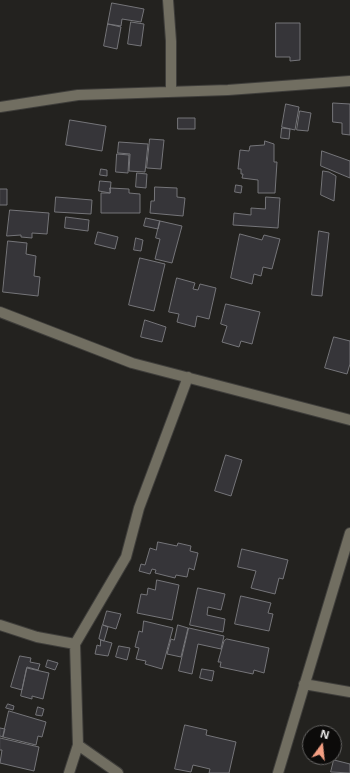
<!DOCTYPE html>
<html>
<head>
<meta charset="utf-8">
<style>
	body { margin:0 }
	#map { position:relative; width:350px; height:773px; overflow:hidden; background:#23221f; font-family:"Open Sans",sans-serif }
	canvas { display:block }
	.north { position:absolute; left:302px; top:725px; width:40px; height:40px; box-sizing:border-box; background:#0c0b0a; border:1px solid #666564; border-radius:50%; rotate:15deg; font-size:11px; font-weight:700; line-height:16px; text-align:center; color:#edecea }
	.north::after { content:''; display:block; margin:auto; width:14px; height:18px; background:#f39f83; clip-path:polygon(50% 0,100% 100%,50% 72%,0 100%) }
</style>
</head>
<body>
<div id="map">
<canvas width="350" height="773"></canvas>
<div class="north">N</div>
</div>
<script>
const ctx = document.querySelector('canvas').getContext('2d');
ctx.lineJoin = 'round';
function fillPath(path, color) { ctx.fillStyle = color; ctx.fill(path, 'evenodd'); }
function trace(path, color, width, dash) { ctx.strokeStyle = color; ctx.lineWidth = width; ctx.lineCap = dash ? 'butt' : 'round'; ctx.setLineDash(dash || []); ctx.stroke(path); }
const building = new Path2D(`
	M 112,3 L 144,9 L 141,22 L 122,19 L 121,26 L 108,24 Z
	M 131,22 L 144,24 L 141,46 L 128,44 Z
	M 276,23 L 300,23 L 300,60 L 290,61 L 290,57 L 276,57 Z
	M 108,24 L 121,27 L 117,49 L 104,46 Z
	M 333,103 L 350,104 L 350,135 L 342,134 L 342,123 L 333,122 Z
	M 286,104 L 299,107 L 295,130 L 282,127 Z
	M 300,111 L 311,113 L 308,131 L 297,130 Z
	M 178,118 L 195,118 L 195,129 L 178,129 Z
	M 70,120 L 106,126 L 102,151 L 66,145 Z
	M 282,128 L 290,129 L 289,139 L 281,138 Z
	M 150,139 L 164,140 L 161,169 L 147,168 Z
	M 265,141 L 274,144 L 274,162 L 277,162 L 275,193 L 258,193 L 258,180 L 242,178 L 243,174 L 241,174 L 241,169 L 238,169 L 240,150 L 249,151 L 250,146 L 264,145 Z
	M 119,142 L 148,144 L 145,172 L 129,171 L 130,154 L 118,153 Z
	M 322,151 L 350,161 L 350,178 L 321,166 Z
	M 117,154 L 129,155 L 128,173 L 116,172 Z
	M 101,169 L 107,170 L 107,176 L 100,175 Z
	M 323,171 L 329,172 L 336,176 L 334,201 L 321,195 Z
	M 137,173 L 147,174 L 146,188 L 136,187 Z
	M 100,181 L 111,182 L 110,193 L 99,191 Z
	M 236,185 L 242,186 L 241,193 L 235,192 Z
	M 155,187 L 177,188 L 177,197 L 185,198 L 183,216 L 150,213 L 151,201 L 154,201 Z
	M 110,188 L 129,189 L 129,193 L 140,194 L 140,213 L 101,213 L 101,193 L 110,193 Z
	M 0,189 L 7,189 L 7,205 L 0,205 Z
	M 56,197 L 92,200 L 91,214 L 55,212 Z
	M 266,197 L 280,198 L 278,228 L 233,225 L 234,213 L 251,215 L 251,208 L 265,209 Z
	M 10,210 L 49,213 L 47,234 L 32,233 L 32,238 L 21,237 L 21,235 L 7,236 Z
	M 66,217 L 89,220 L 88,231 L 65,228 Z
	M 146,218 L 160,221 L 158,229 L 144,226 Z
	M 160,221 L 182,226 L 172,263 L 155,259 L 160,239 L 156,238 Z
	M 319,231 L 329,233 L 322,296 L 312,295 Z
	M 98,232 L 118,237 L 115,249 L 95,244 Z
	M 240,234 L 262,240 L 264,235 L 280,239 L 272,269 L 263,267 L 261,276 L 254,274 L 252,284 L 231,278 Z
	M 136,238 L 143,240 L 141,251 L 134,250 Z
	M 8,241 L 27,243 L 26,254 L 36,256 L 34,276 L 40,277 L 38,296 L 3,292 Z
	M 140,258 L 165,264 L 154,311 L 129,305 Z
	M 177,278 L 195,283 L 193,289 L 198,290 L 200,284 L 216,288 L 209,319 L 197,316 L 195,327 L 177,322 L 179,314 L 169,312 Z
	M 226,304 L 260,312 L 252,344 L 241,341 L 239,347 L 222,342 L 227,326 L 221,324 Z
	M 145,320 L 166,327 L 162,342 L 141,337 Z
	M 334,337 L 350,341 L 350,364 L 347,374 L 325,368 Z
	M 226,455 L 242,460 L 231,496 L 215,491 Z
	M 158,542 L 177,546 L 178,543 L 191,546 L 190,551 L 198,553 L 194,570 L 189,568 L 187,577 L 176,575 L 175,578 L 155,573 L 156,570 L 152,569 L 150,574 L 139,571 L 141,564 L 145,565 L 150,548 L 156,550 Z
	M 242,549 L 288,560 L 283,579 L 279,578 L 275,594 L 251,588 L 256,571 L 238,567 Z
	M 157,580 L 179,585 L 172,620 L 137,613 L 141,594 L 147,595 L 148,588 L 155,590 Z
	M 198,588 L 225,594 L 221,610 L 208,607 L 207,615 L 225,619 L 223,632 L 190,625 Z
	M 241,596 L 271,603 L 268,613 L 273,614 L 269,631 L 235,624 Z
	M 107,611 L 121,614 L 116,629 L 103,625 Z
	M 144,621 L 173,628 L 162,669 L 145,664 L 146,661 L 136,659 L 139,648 L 135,647 L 139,631 L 142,632 Z
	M 103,625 L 108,627 L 104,641 L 99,639 L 99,638 L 102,626 Z
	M 178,625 L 188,628 L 181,657 L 167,654 L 171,639 L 174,640 Z
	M 189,628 L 224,636 L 221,649 L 198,644 L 192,674 L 179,671 Z
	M 227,639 L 269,648 L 264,673 L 254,670 L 253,674 L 220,667 L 221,662 L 218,662 L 224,641 Z
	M 101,640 L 112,643 L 108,656 L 95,654 L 97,645 L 100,646 Z
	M 119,646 L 130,648 L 127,660 L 116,657 Z
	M 20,656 L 31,658 L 30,662 L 40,664 L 38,670 L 27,667 L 22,690 L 11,687 Z
	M 48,660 L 58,663 L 55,670 L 46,667 Z
	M 27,668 L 49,673 L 43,699 L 32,696 L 32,699 L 21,696 Z
	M 202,669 L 214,671 L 212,681 L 200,678 Z
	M 8,704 L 14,706 L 13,710 L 6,708 Z
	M 38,707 L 44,709 L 42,716 L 36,715 Z
	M 9,711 L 46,722 L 42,737 L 38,736 L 36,745 L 3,737 Z
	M 185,725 L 207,730 L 206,735 L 236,742 L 229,773 L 209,773 L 210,769 L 193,765 L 191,772 L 175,769 Z
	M 0,728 L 5,729 L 3,737 L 0,736 Z
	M 0,738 L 39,747 L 34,771 L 0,763 L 2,750 L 0,750 Z
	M 334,760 L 350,764 L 350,773 L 331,772 Z`);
const minor = new Path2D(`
	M 168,0 L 171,41 L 171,92
	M 0,107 L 78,95 L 228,90 L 350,81
	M 0,312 L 132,363 L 350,420
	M 0,625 L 37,637 L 75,644
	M 304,684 L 350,692
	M 78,745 L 118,773
	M 69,773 L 78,745 L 75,644 L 126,557 L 139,508 L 188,377
	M 278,773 L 350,533`);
fillPath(building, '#363539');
trace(building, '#757579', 1);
trace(minor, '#3f3e3b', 12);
trace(minor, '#716e61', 10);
</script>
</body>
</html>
